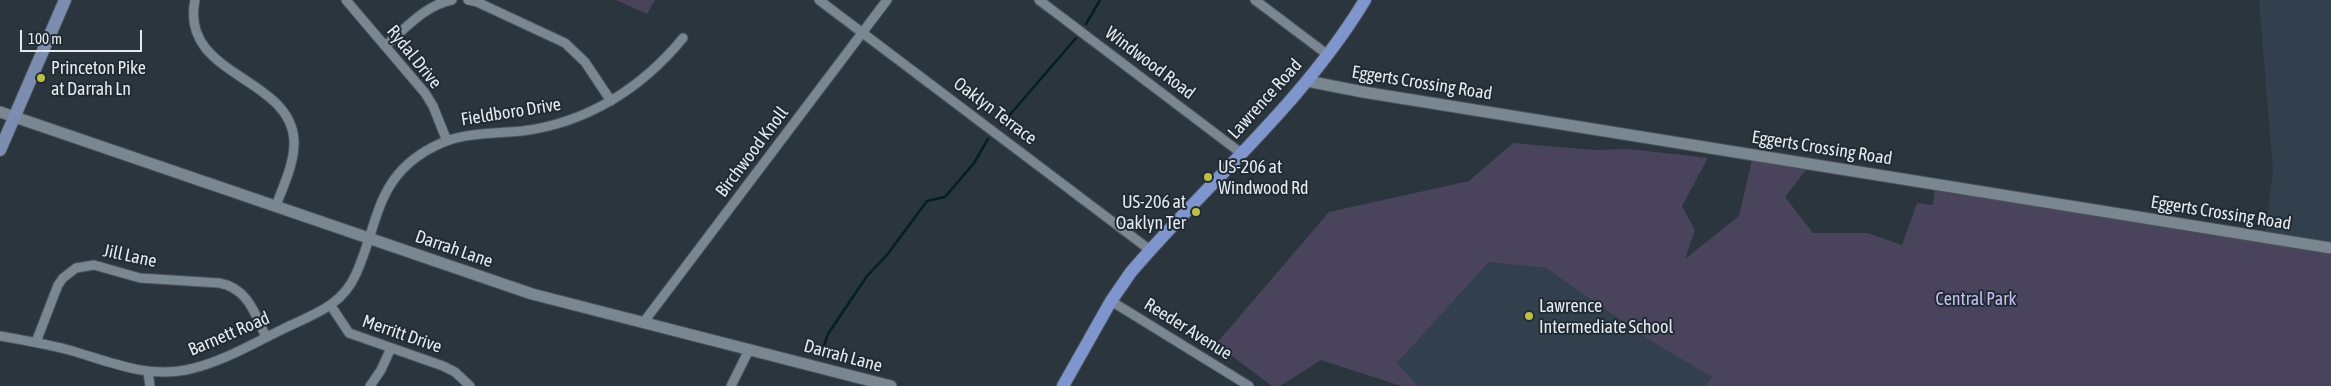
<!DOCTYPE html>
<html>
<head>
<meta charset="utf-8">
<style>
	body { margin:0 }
	#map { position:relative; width:2331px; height:386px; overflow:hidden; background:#2b353d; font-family:"Asap Condensed",sans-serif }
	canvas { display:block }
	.scale { position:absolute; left:20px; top:30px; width:122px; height:22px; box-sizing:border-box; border:2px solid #e4eaef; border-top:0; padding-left:6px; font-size:15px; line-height:18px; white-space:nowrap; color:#e4eaef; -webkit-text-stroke:4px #212b33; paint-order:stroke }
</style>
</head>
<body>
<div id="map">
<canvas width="2331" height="386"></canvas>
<div class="scale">100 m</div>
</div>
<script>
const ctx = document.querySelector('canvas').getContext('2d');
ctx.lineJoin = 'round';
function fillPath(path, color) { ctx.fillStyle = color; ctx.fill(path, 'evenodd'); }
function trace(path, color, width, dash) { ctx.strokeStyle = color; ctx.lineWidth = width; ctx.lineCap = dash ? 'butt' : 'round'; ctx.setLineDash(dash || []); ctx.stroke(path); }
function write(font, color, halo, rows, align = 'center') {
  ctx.font = font + ' "Asap Condensed",sans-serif'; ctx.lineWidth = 4; ctx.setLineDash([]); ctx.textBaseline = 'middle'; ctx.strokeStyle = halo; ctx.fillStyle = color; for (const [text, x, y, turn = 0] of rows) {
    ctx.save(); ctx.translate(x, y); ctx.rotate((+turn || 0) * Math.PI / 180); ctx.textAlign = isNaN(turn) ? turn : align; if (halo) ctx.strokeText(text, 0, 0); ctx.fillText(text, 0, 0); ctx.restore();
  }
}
const built = new Path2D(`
	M 2259,0 L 2331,0 L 2331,243 L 2265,233 L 2273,171 Z
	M 1489,262 L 1546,268 L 1713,378 L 1705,386 L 1414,386 L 1396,364 Z`);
const green = new Path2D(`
	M 616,0 L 655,0 L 647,14 Z
	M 1513,143 L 1594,150 L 1629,149 L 1708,158 L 1682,206 L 1695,230 L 1685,259 L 1739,216 L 1754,151 L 1813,161 L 1785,197 L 1813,233 L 1867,233 L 1902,245 L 1917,203 L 1933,205 L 1936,180 L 2331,243 L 2331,386 L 1705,386 L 1712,377 L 1648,339 L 1546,268 L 1489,262 L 1397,363 L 1418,386 L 1401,386 L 1321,360 L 1280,386 L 1272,386 L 1216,344 L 1329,212 L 1469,181 Z`);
const stream = new Path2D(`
	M 1086,24 L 1100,0
	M 1001,125 L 1076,38
	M 821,354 L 828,334 L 867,276 L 887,255 L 927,201 L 945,197 L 974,163 L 988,139`);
const minor = new Path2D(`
	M 195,0 C 179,76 290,76 294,140 C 295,163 283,186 276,206
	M 346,0 L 425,93 L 433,106 L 447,141
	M 468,0 L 477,2 L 565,43 L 585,62 L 611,101
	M 819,0 L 1150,250
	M 1039,0 L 1241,153
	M 1255,0 L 1328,55
	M 385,46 C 405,29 425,5 452,0
	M 1111,301 L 1249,386
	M 331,306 L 349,333 L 443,366 L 455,372 L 470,386
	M 643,323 L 887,0
	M 0,336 C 23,340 46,344 69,350 C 108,361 145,378 186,370 C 221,363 254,343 285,328 C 314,314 342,306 356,274 C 379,223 375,177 433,147 C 461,132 491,134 522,131 C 587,123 642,88 683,38
	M 36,342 L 58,285 L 63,278 L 76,268 L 94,265 L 140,278 L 219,283 C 248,288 255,314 266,337
	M 148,372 L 150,386
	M 370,386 L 381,370 L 391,348
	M 731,386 L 749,350`);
const tertiary = new Path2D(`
	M 1307,81 L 1363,92 L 2331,248
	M 0,112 L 532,294 L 891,386`);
const secondary = new Path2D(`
	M 0,150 L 65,0`);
const primary = new Path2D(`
	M 1063,386 L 1111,301 L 1131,272 C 1208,182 1303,103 1365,0`);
const markers = [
	[41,78,5,"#bcbf44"],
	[1208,177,5,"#bcbf44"],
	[1196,212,5,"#bcbf44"],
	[1529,316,5,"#bcbf44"]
];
const streetNames = [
	["Rydal Drive",414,57,51],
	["Windwood Road",1150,63,37],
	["Eggerts Crossing Road",1422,83,9],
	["Lawrence Road",1265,99,-48],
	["Oaklyn Terrace",995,111,37],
	["Fieldboro Drive",511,112,-9],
	["Eggerts Crossing Road",1822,148,9],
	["Birchwood Knoll",752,152,-53],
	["Eggerts Crossing Road",2221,213,9],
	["Darrah Lane",454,249,19],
	["Jill Lane",130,256,12],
	["Reeder Avenue",1188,329,32],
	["Barnett Road",229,334,-23],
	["Merritt Drive",402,334,19],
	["Darrah Lane",843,356,15]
];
const poiNames = [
	["Princeton Pike",51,68],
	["at Darrah Ln",51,89],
	["US-206 at",1218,167],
	["Windwood Rd",1218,188],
	["US-206 at",1186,202,"right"],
	["Oaklyn Ter",1186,223,"right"],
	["Lawrence",1539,306],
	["Intermediate School",1539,327]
];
const parkNames = [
	["Central Park",1976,299]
];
fillPath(built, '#31404c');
fillPath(green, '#49445c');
trace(stream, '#041f1d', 2.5);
trace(minor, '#495259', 11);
trace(tertiary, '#495259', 13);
trace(secondary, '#495259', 14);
trace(primary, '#495259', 14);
trace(minor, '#7b8790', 9);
trace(tertiary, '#7b8790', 11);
trace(secondary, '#7c8eaf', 12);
trace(primary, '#7e95ce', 12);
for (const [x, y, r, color] of markers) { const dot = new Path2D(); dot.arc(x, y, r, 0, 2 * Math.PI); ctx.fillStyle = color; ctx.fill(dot); trace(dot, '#212b33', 2); }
write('18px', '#e4eaef', '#212b33', streetNames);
write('18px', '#e4eaef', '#212b33', poiNames, 'left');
write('18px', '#c9bef1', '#212b33', parkNames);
</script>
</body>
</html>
